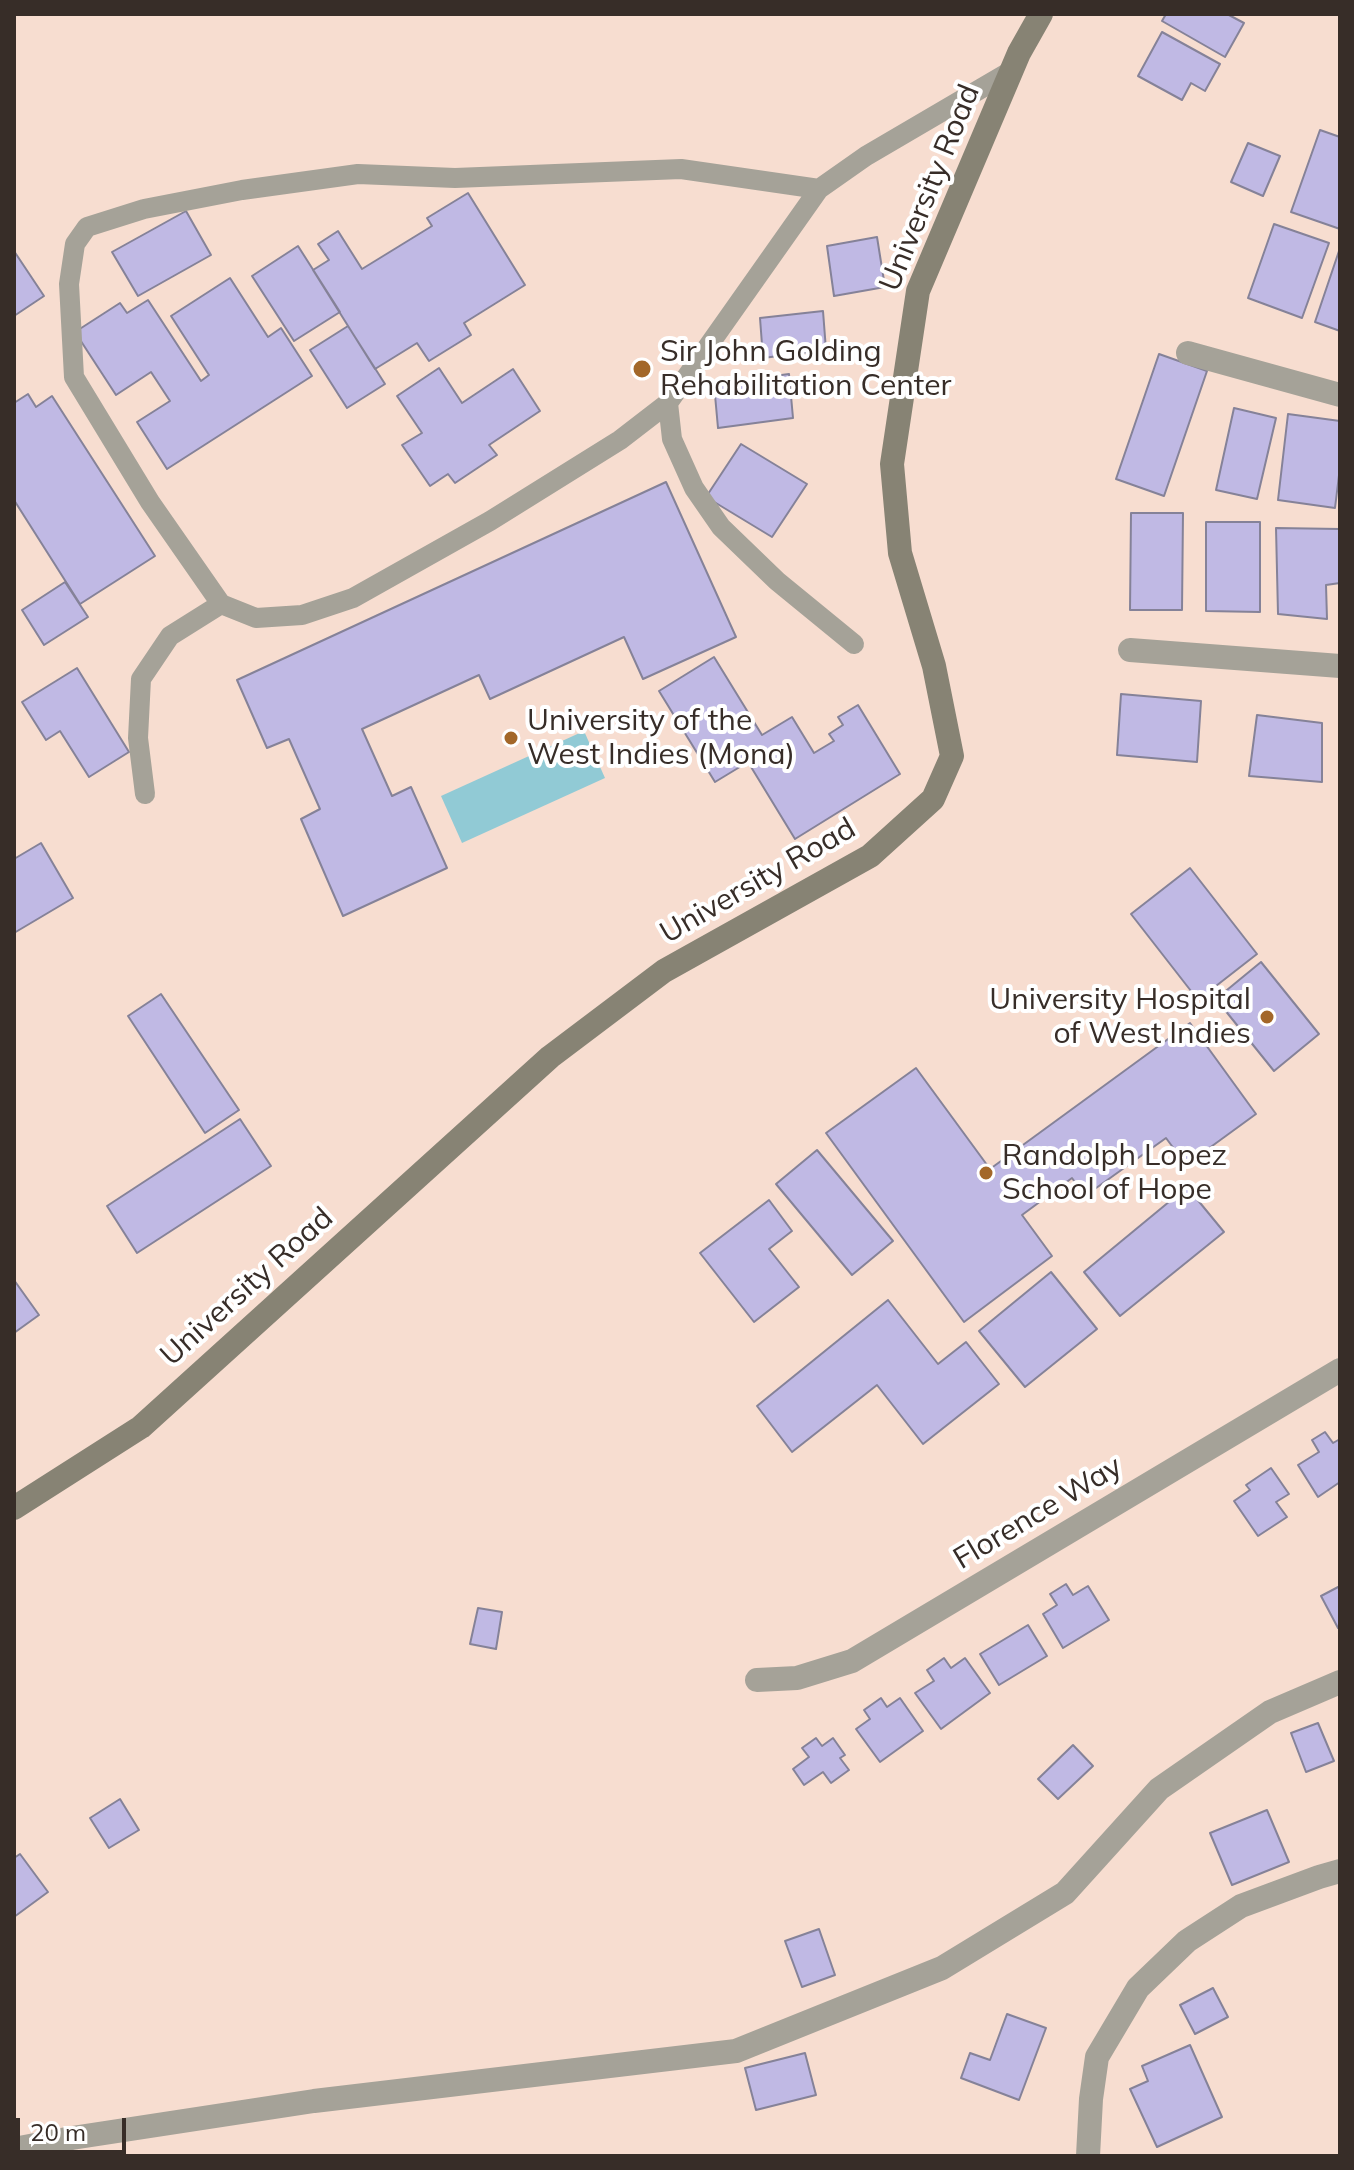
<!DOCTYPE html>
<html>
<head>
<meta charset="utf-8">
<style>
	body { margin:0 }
	#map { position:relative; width:1354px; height:2170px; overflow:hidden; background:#f7ddd0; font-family:Mulish,sans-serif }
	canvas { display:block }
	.frame { position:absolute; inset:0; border:16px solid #372d28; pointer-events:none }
	.scale { position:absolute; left:16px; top:2118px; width:110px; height:36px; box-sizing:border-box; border:4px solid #372d28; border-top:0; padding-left:10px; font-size:24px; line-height:28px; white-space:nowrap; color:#372d28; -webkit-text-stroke:6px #fff; paint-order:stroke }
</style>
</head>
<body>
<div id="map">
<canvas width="1354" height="2170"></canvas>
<div class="frame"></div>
<div class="scale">20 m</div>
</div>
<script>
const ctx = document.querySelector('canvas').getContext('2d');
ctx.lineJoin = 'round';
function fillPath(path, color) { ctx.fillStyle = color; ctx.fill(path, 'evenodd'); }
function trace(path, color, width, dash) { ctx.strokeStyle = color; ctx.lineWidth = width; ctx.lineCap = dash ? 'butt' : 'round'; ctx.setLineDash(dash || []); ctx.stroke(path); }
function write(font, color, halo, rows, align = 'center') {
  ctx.font = font + ' Mulish,sans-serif'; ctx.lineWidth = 8; ctx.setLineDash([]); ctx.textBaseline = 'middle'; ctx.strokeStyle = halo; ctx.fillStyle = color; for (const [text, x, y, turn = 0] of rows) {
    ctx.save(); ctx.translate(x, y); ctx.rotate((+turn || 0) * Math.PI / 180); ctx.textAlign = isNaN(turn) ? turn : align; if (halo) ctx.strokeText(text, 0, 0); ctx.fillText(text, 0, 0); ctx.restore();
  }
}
const water = new Path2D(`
	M 584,731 L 605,778 L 462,843 L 441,796 Z`);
const building = new Path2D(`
	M 1166,14 L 1227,14 L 1244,23 L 1225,57 L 1162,21 Z
	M 1162,32 L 1220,64 L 1205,91 L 1191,83 L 1182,100 L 1138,76 Z
	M 1320,130 L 1340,137 L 1340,229 L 1291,212 Z
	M 1248,143 L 1280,156 L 1263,196 L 1231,182 Z
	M 468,193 L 525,285 L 464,323 L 471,335 L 429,361 L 417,343 L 375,369 L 313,270 L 329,260 L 318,244 L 338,231 L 362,269 L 432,226 L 427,218 Z
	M 186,211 L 211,255 L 138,296 L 112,252 Z
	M 1274,224 L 1329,243 L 1302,318 L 1248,298 Z
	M 877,237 L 885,287 L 834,296 L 827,246 Z
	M 298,246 L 340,312 L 294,341 L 252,276 Z
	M 1340,248 L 1340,331 L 1315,322 Z
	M 14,251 L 44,296 L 14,316 Z
	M 230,278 L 268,337 L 281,328 L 312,376 L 167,469 L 137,422 L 170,401 L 151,372 L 116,395 L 75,332 L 120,303 L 127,313 L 148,300 L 201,381 L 209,375 L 171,316 Z
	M 823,311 L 826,350 L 763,358 L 760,318 Z
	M 348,326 L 385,384 L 347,408 L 310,350 Z
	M 1159,354 L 1207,371 L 1164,496 L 1116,479 Z
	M 439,368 L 462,403 L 513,369 L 540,411 L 489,445 L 497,455 L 455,483 L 448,474 L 430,486 L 402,445 L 422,433 L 397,396 Z
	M 789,374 L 793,418 L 718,428 L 714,384 Z
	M 28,394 L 36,407 L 52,396 L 155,556 L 80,604 L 14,500 L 14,403 Z
	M 1234,408 L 1276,418 L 1257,499 L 1216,490 Z
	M 1288,414 L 1340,421 L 1340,467 L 1335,508 L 1278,500 Z
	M 741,444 L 807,484 L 772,537 L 706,497 Z
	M 666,482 L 736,637 L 643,679 L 624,637 L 490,699 L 479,675 L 362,729 L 392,796 L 411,787 L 447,868 L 343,916 L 301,819 L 320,809 L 289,739 L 267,748 L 237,680 Z
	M 1131,513 L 1183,513 L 1182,610 L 1130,610 Z
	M 1206,522 L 1260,522 L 1260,612 L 1206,611 Z
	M 1276,528 L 1340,529 L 1340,583 L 1326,585 L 1327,619 L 1278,614 Z
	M 65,582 L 88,617 L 44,645 L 22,610 Z
	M 714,657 L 762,735 L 792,717 L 814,753 L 834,741 L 829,734 L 843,725 L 838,717 L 858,705 L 900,774 L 795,839 L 748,762 L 715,782 L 659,691 Z
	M 77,668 L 129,752 L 89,777 L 60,731 L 46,740 L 22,702 Z
	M 1121,694 L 1201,701 L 1197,762 L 1117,755 Z
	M 1257,715 L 1322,723 L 1322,782 L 1249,776 Z
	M 41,843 L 73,898 L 14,933 L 14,859 Z
	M 1190,868 L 1257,954 L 1198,1000 L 1131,914 Z
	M 1261,962 L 1319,1034 L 1274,1071 L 1216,999 Z
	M 161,994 L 239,1110 L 205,1133 L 128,1016 Z
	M 1190,1023 L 1256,1114 L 1186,1165 L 1166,1138 L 1085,1196 L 1072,1178 L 1022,1215 L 1052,1256 L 964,1322 L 826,1133 L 916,1068 L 990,1169 Z
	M 240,1119 L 271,1166 L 137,1253 L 107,1206 Z
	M 817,1150 L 893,1241 L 852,1275 L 776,1184 Z
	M 1187,1187 L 1224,1232 L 1120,1316 L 1084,1272 Z
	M 769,1200 L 792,1231 L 769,1249 L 799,1287 L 754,1322 L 700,1253 Z
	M 1051,1272 L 1097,1329 L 1025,1387 L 979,1331 Z
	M 14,1280 L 39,1315 L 14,1333 Z
	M 888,1300 L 938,1364 L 966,1342 L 999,1384 L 923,1444 L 877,1385 L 792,1452 L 757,1406 Z
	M 1325,1432 L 1333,1443 L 1340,1439 L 1340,1482 L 1318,1497 L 1298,1465 L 1319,1452 L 1312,1440 Z
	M 1271,1468 L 1289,1494 L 1276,1502 L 1287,1517 L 1258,1536 L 1234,1501 L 1250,1490 L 1246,1485 Z
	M 1066,1584 L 1073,1595 L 1088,1586 L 1109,1620 L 1063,1648 L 1043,1614 L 1057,1605 L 1050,1594 Z
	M 1340,1586 L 1340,1627 L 1338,1628 L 1321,1596 Z
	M 478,1608 L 502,1612 L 496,1649 L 470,1644 Z
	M 1028,1625 L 1047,1656 L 999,1685 L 980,1654 Z
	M 944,1658 L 951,1668 L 965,1658 L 990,1693 L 941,1729 L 915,1693 L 934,1681 L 927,1670 Z
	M 881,1698 L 887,1707 L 900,1698 L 923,1731 L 880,1762 L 856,1729 L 870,1719 L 864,1710 Z
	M 1318,1723 L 1334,1761 L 1306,1772 L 1291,1733 Z
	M 816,1738 L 822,1746 L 833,1738 L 845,1755 L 840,1758 L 849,1770 L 831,1783 L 823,1772 L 804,1785 L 793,1769 L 809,1757 L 802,1748 Z
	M 1073,1745 L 1093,1766 L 1058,1799 L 1038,1779 Z
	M 120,1799 L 139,1830 L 109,1848 L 90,1818 Z
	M 1267,1810 L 1289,1862 L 1232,1885 L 1210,1833 Z
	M 20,1854 L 48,1892 L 14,1917 L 14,1858 Z
	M 819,1929 L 835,1975 L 802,1987 L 785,1941 Z
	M 1213,1988 L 1228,2017 L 1195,2034 L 1180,2005 Z
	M 1007,2014 L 1046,2028 L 1019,2100 L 961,2078 L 970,2053 L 990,2060 Z
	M 1190,2045 L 1222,2117 L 1157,2147 L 1130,2089 L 1148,2081 L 1142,2066 Z
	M 805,2053 L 816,2095 L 756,2110 L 745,2068 Z`);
const lane = new Path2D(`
	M 819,189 L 681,169 L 455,178 L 358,174 L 242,190 L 144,209 L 87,227 L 75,244 L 69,284 L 74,377 L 150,502 L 221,604 L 256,618 L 302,615 L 353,598 L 490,521 L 620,440 L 668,403 L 819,189 L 866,156 L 1011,71
	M 668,403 L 672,439 L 694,488 L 721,527 L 777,581 L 854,644
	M 145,794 L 138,738 L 141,679 L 170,636 L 221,604`);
const street = new Path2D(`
	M 1188,353 L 1340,395
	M 1130,650 L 1340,666
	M 757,1680 L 797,1678 L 852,1661 L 1340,1370
	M 14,2149 L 72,2138 L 314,2101 L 736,2051 L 942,1968 L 1065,1893 L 1159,1789 L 1270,1712 L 1340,1682
	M 1088,2156 L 1091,2099 L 1097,2057 L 1138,1988 L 1187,1941 L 1241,1906 L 1319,1877 L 1340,1871`);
const secondary = new Path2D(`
	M 14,1508 L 141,1427 L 550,1057 L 664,971 L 870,856 L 933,799 L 952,756 L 934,666 L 900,553 L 892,464 L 918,291 L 1019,53 L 1041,14`);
const markers = [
	[642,369,10,"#a36729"],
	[511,738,8,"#a36729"],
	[1267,1017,8,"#a36729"],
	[986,1173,8,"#a36729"]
];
const streetNames = [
	["University Road",930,188,-68],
	["University Road",758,881,-30],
	["University Road",247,1287,-42],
	["Florence Way",1038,1513,-31]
];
const poiNames = [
	["Sir John Golding",660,352],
	["Rehabilitation Center",660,386],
	["University of the",527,721],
	["West Indies (Mona)",527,755],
	["University Hospital",1251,1000,"right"],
	["of West Indies",1251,1034,"right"],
	["Randolph Lopez",1002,1156],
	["School of Hope",1002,1190]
];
fillPath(water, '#91cad5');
fillPath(building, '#c0b9e4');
trace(building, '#858298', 2);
trace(lane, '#a5a298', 20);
trace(street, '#a5a298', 24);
trace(secondary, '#878374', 24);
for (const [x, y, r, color] of markers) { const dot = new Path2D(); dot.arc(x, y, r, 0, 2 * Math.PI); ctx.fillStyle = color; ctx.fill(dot); trace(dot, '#fff', 3); }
write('30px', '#372d28', '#fff', streetNames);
write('30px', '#372d28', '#fff', poiNames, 'left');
</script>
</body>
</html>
